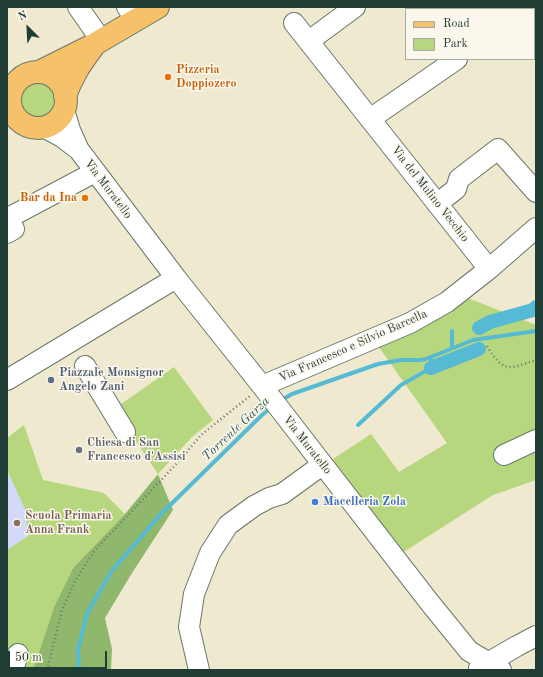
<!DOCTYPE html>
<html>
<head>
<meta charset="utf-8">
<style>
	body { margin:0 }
	#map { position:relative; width:543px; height:677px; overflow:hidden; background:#efe9cf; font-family:"Old Standard TT",serif }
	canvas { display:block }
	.frame { position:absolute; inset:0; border:8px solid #1f3d34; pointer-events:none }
	.legend { position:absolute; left:405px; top:8px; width:130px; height:52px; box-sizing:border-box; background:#fbf7ec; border:1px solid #a3ada2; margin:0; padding:5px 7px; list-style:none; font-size:12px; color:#1f3d34 }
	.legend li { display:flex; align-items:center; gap:8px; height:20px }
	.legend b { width:20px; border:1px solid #a3ada2 }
	.north { position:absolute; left:8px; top:8px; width:40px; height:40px; -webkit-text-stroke:3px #fbf7ec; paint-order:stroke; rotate:336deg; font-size:11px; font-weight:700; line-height:16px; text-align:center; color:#1f3d34 }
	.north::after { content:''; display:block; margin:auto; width:14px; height:18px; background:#1f3d34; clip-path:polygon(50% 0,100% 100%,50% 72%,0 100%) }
	.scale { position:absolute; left:8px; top:651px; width:99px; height:18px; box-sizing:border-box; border:2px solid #1f3d34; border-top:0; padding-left:5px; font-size:12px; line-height:14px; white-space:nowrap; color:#1f3d34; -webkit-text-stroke:3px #fbf7ec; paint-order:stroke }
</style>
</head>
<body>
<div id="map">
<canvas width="543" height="677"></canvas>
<div class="frame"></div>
<ul class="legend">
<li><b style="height:5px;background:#f5c16b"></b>Road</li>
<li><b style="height:11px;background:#b6d77e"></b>Park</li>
</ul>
<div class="north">N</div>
<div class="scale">50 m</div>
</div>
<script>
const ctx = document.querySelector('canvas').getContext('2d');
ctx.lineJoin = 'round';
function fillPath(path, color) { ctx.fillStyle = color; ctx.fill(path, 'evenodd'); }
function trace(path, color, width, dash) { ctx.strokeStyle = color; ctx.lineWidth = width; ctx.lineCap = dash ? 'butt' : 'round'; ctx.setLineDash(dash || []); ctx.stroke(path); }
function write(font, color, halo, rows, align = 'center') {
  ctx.font = font + ' "Old Standard TT",serif'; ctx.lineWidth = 3; ctx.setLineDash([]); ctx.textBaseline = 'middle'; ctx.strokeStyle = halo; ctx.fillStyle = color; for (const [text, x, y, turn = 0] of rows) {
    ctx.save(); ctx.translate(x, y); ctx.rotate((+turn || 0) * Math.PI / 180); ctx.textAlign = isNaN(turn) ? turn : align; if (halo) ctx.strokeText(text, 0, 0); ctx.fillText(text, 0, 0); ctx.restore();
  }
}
const built = new Path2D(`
	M 7,470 L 25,509 L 28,536 L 7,550 Z`);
const green = new Path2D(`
	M21 101a18 18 0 1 1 36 0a18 18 0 1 1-36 0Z
	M 468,298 L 536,325 L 536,480 L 493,495 L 402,553 L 330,461 L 371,434 L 399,472 L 447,443 L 378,346 Z
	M 174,367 L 213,420 L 192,437 L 158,474 L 114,409 Z
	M 24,425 L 43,480 L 104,493 L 125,514 L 73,568 L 54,607 L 34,667 L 22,670 L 7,670 L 7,550 L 28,536 L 25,509 L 7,470 L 7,438 Z`);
const forest = new Path2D(`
	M 158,474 L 173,510 L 132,573 L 105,618 L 112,649 L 111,670 L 33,670 L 54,607 L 73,568 L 125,514 Z`);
const stream = new Path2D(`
	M 452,331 L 452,347
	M 280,401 L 292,394 L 378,364 L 401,360 L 420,360 L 426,359 L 473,340 L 536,331
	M 358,425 L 401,385 L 431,368 L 431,357
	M 79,670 L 78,650 L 87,614 L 111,572 L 160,515 L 262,415 L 272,407`);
const canal = new Path2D(`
	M 479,328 L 490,322 L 533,310 L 536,307
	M 431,368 L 479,349`);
const path = new Path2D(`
	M 487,346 C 503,372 508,370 536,360
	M 47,670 L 62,610 L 75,581 L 95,550 L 180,460 L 201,435 L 250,396`);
const minor = new Path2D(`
	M 78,7 L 101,40
	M 127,7 L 136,20
	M 529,9 L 531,7
	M 294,23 L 489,269
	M 309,41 L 355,7
	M 64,110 L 70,130 L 78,148
	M 370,119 L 457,59
	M 43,127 L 62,137 L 79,150 L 176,278 L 262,386 L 430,603 L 469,651 L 501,670
	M 437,204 L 456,189 L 459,179 L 498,149 L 536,192
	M 7,233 L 14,229 L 8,218 L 95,172
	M 85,366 L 125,432
	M 7,380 L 176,278
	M 262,386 L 410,323 L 447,302 L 489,269 L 536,228
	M 504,455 L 536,440
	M 479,668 L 517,646 L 536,636
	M 13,670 L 18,654
	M 199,670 L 189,627 L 194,594 L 210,553 L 228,525 L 254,506 L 269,498 L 282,494 L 322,465`);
const major = new Path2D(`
	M 39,72 L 95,44 L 158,7
	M10 100a28 28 0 1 1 56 0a28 28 0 1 1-56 0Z
	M 65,96 C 72,76 81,63 93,47`);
const markers = [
	[168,77,4,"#e8710a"],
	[85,198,4,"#e8710a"],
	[51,380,4,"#5c6f8a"],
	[79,450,4,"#6b7280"],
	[315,502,4,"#3f7fe0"],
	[17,523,4,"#8d6e63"]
];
const foodNames = [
	["Pizzeria",176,70],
	["Doppiozero",176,84],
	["Bar da Ina",77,198,"right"]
];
const streetNames = [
	["Via Muratello",108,189,53],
	["Via del Mulino Vecchio",430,194,52],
	["Via Francesco e Silvio Barcella",353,346,-24],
	["Via Muratello",307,445,52]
];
const serviceNames = [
	["Piazzale Monsignor",59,373],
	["Angelo Zani",59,387]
];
const worshipNames = [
	["Chiesa di San",87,443],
	["Francesco d'Assisi",87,457]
];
const shopNames = [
	["Macelleria Zola",323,502]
];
const educationNames = [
	["Scuola Primaria",25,516],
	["Anna Frank",25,530]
];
const waterNames = [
	["Torrente Garza",236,429,-43]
];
fillPath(built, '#d2d9f9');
fillPath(green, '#b6d77e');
fillPath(forest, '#90b86d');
trace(stream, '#57bad5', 4);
trace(canal, '#57bad5', 14);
trace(minor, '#68796a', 22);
trace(major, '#68796a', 24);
trace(path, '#68796a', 2.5, [1, 3]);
trace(minor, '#fff', 20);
trace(major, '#f5c16b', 22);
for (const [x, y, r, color] of markers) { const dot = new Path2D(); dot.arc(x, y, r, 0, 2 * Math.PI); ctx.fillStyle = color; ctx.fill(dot); trace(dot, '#fbf7ec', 1.5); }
write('bold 12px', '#c56008', '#fbf7ec', foodNames, 'left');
write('12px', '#1f3d34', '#fbf7ec', streetNames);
write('bold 12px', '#4e5e75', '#fbf7ec', serviceNames, 'left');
write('bold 12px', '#5b616d', '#fbf7ec', worshipNames, 'left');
write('bold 12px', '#366cbe', '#fbf7ec', shopNames, 'left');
write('bold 12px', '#785e54', '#fbf7ec', educationNames, 'left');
write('italic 13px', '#2d5c5c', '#fbf7ec', waterNames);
</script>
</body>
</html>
